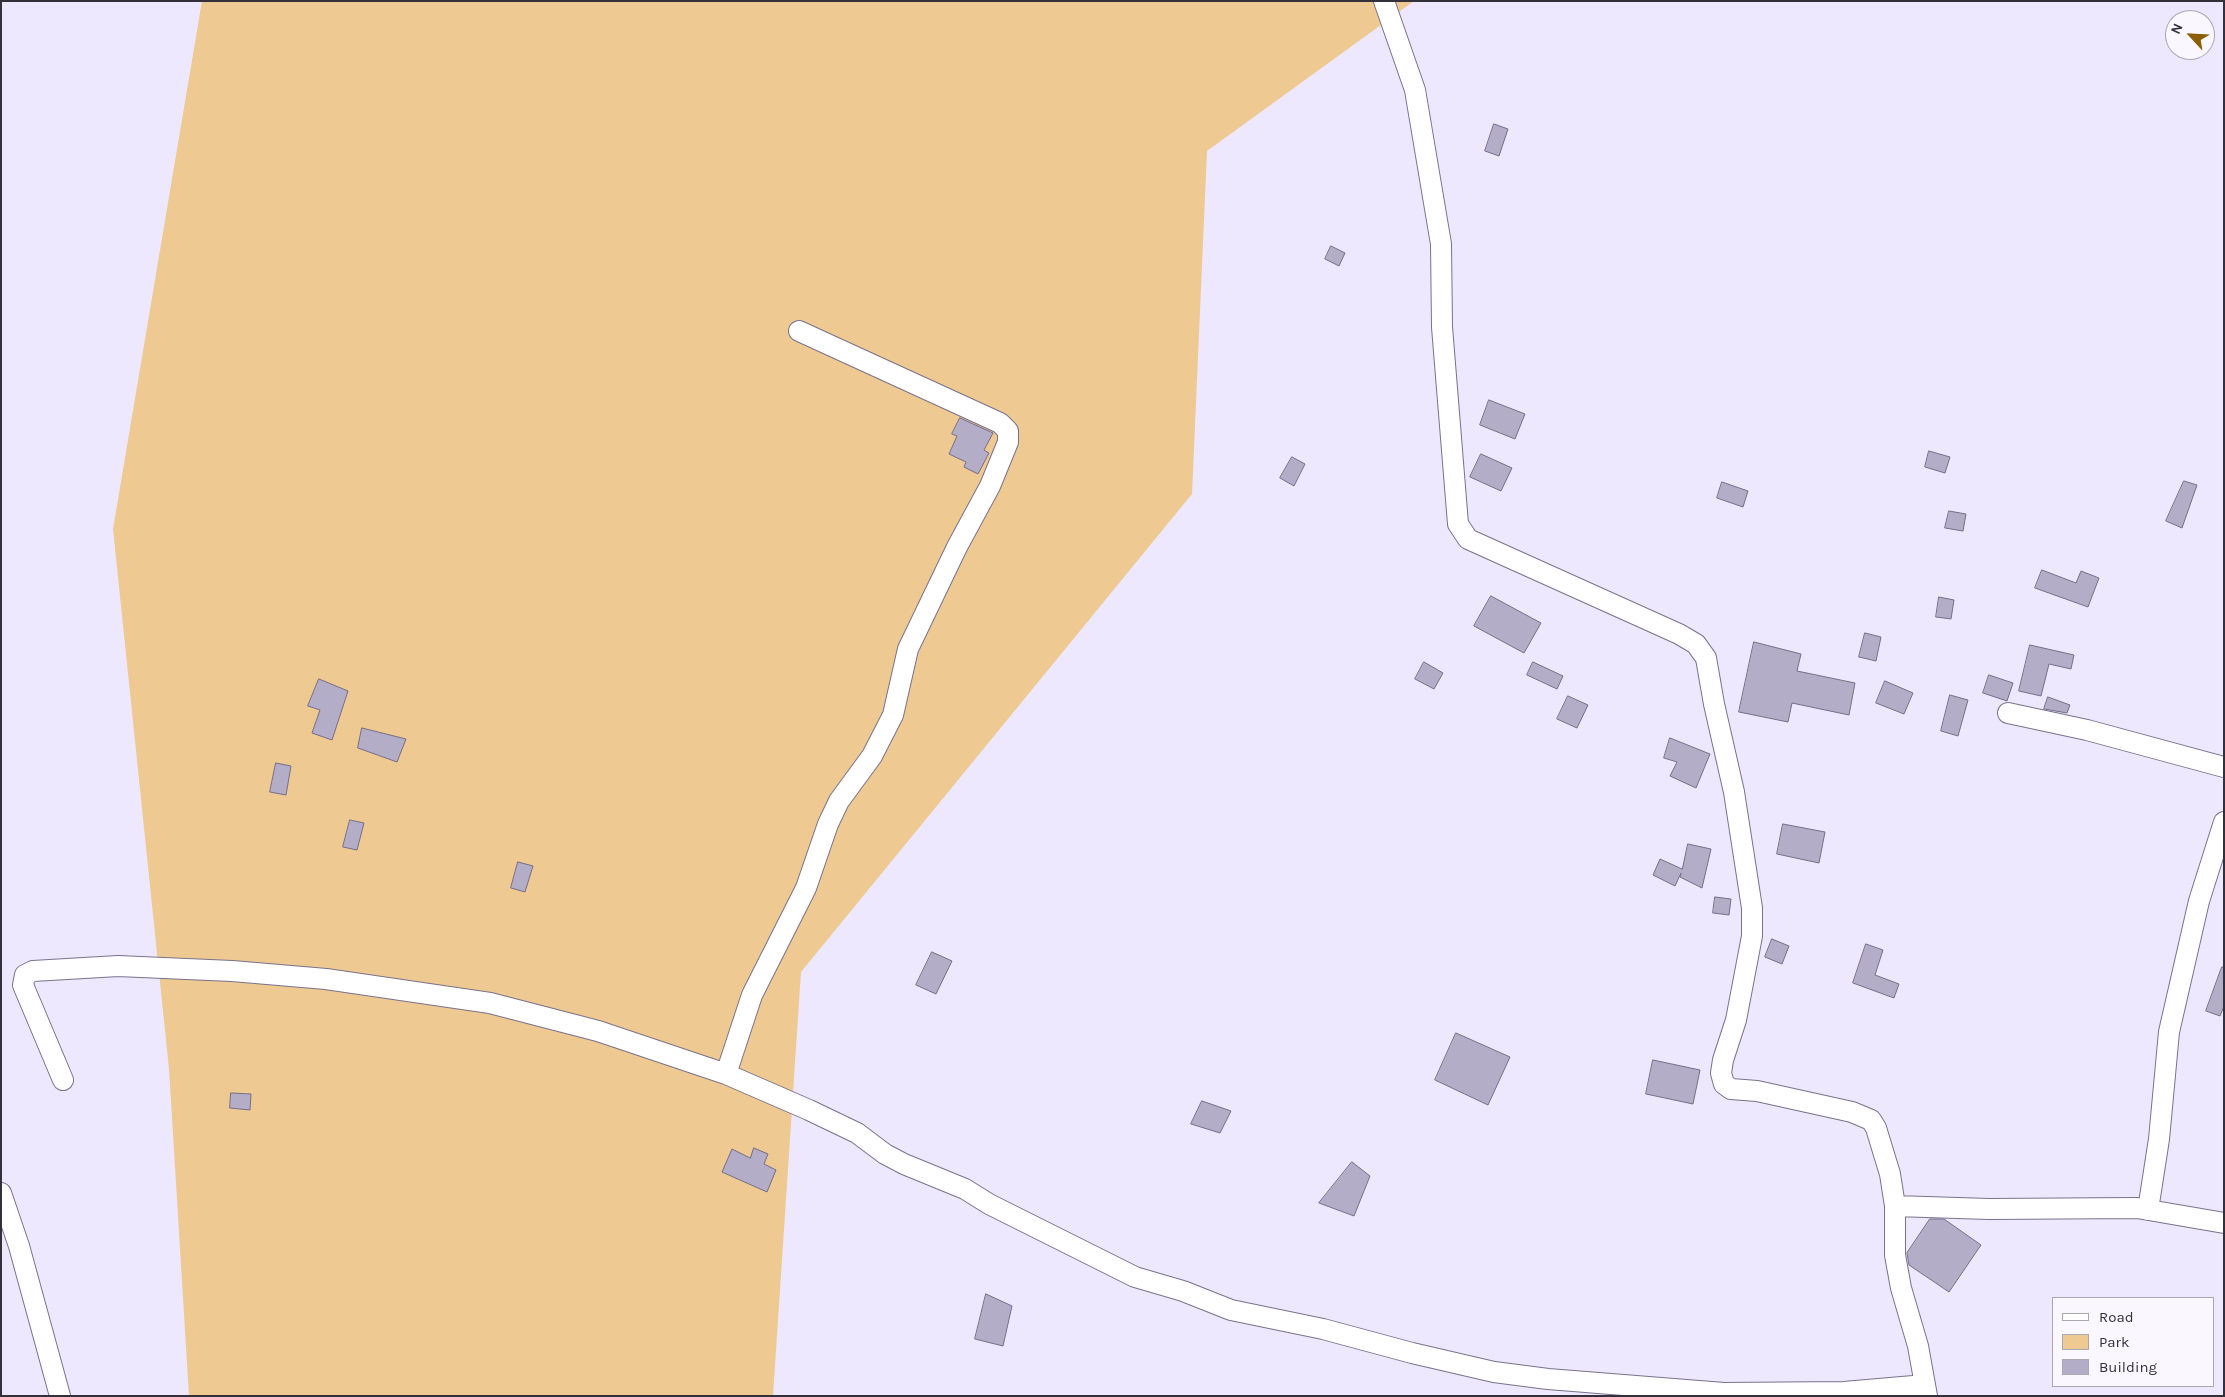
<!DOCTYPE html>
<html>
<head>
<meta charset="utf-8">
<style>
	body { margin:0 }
	#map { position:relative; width:2225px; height:1397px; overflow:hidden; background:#eee8ff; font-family:Karla,sans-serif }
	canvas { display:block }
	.frame { position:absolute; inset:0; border:2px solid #332f3b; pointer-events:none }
	.legend { position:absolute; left:2052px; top:1297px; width:162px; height:90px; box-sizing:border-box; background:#faf8fe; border:1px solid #aaa8b0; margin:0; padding:6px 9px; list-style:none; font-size:15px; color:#332f3b }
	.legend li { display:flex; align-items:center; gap:10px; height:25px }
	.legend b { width:25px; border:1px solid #aaa8b0 }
	.north { position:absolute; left:2165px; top:10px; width:50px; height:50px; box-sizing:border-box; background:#faf8fe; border:1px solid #aaa8b0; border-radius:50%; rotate:295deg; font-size:14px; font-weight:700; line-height:20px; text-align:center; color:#332f3b }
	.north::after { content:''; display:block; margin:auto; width:18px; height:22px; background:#8b5e02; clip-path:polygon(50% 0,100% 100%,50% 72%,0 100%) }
</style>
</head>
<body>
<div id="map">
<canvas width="2225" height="1397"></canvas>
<div class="frame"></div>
<ul class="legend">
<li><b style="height:6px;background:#fff"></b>Road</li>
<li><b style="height:14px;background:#eec992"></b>Park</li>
<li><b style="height:14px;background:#b4adc8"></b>Building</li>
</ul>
<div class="north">N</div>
</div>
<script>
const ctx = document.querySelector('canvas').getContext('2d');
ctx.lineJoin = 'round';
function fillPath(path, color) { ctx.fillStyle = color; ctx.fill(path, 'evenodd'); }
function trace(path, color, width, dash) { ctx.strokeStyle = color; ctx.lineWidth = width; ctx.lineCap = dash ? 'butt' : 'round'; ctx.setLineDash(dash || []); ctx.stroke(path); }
const green = new Path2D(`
	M 202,1 L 1414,1 L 1207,151 L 1192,494 L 801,972 L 773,1396 L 189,1396 L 169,1069 L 113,529 Z`);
const building = new Path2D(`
	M 1494,124 L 1508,129 L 1499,156 L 1485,151 Z
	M 1331,246 L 1345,253 L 1339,266 L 1325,259 Z
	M 1489,400 L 1525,414 L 1515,439 L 1480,425 Z
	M 960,418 L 993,433 L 984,450 L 989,453 L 978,474 L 964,467 L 966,462 L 949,454 L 957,436 L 952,434 Z
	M 1929,451 L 1950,457 L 1945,473 L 1925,467 Z
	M 1481,454 L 1512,468 L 1501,491 L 1470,477 Z
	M 1292,457 L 1305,464 L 1294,486 L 1280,478 Z
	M 2184,481 L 2197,485 L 2182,528 L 2166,521 Z
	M 1722,482 L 1748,491 L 1743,507 L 1717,498 Z
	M 1949,511 L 1966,514 L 1963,531 L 1945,528 Z
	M 2042,570 L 2076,583 L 2081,571 L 2099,578 L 2088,607 L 2035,588 Z
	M 1491,596 L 1541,623 L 1524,653 L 1474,626 Z
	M 1939,597 L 1954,600 L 1951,619 L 1936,617 Z
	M 1865,633 L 1881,637 L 1876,661 L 1859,657 Z
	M 1754,642 L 1801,654 L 1797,671 L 1855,683 L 1849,715 L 1792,703 L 1788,722 L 1739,712 Z
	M 2030,645 L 2074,655 L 2071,669 L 2049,664 L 2041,696 L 2019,691 Z
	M 1424,662 L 1443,673 L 1434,689 L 1415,679 Z
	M 1533,662 L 1563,676 L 1557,689 L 1527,675 Z
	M 1989,675 L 2013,683 L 2007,701 L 1983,693 Z
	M 319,679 L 348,691 L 332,740 L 312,733 L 320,710 L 308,706 Z
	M 1885,681 L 1913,693 L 1904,714 L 1876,703 Z
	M 1950,695 L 1968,700 L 1958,736 L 1941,731 Z
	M 1568,696 L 1588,705 L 1577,728 L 1557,719 Z
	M 2048,697 L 2070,705 L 2067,713 L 2044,709 Z
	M 362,728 L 406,739 L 397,762 L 358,748 Z
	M 1670,738 L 1710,754 L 1696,788 L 1670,776 L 1677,762 L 1664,758 Z
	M 276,763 L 291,766 L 286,795 L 270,792 Z
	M 350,820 L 364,823 L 357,850 L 343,847 Z
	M 1783,824 L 1825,832 L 1819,863 L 1777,854 Z
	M 1688,844 L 1711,849 L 1702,888 L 1680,877 L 1681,873 L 1675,886 L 1653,875 L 1660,859 L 1682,869 Z
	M 518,862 L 533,866 L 525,892 L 511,888 Z
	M 1715,897 L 1731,899 L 1729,915 L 1713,913 Z
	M 1772,939 L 1789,946 L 1782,964 L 1765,957 Z
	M 1866,944 L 1883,950 L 1875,975 L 1899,984 L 1894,998 L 1853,983 Z
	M 932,952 L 952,961 L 936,994 L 916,985 Z
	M 2222,967 L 2224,967 L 2224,1006 L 2220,1016 L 2206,1011 Z
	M 1456,1033 L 1510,1057 L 1488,1105 L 1435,1080 Z
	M 1653,1060 L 1700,1070 L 1693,1104 L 1646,1094 Z
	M 231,1093 L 251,1094 L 250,1110 L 230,1108 Z
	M 1202,1101 L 1231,1111 L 1220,1133 L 1191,1124 Z
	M 754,1148 L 768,1154 L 764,1164 L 776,1170 L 767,1192 L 722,1172 L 732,1149 L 750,1158 Z
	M 1352,1162 L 1370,1176 L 1354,1216 L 1319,1203 Z
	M 1930,1219 L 1944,1219 L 1981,1245 L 1949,1292 L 1909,1265 L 1907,1253 Z
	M 986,1294 L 1012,1306 L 1003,1346 L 975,1339 Z`);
const street = new Path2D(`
	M 1384,1 L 1415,90 L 1441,244 L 1442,327 L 1458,524 L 1468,539 L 1679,634 L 1696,644 L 1706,658 L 1714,704 L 1734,792 L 1752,908 L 1752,936 L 1736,1020 L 1723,1060 L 1721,1073 L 1724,1084 L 1731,1089 L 1757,1091 L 1852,1112 L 1871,1120 L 1876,1128 L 1890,1174 L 1895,1206 L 1989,1209 L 2137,1208 L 2224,1223
	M 2008,713 L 2087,730 L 2224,767
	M 726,1074 L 752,995 L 806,888 L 828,824 L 839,801 L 872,756 L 893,715 L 908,649 L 957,547 L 990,486 L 1008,442 L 1008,431 L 1000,423 L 799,331
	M 63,1080 L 23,985 L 25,975 L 33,971 L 118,966 L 232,971 L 326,979 L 490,1003 L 598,1031 L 726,1074 L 809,1110 L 857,1133 L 885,1154 L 904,1164 L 965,1189 L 989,1204 L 1135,1277 L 1183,1291 L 1231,1310 L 1323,1329 L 1412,1353 L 1494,1372 L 1548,1379 L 1724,1393 L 1844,1392 L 1925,1385
	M 1,1193 L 19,1246 L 60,1396
	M 1895,1206 L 1895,1255 L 1901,1288 L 1918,1346 L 1927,1396
	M 2148,1210 L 2159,1139 L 2169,1032 L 2199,901 L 2224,822`);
fillPath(green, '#eec992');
fillPath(building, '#b4adc8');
trace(building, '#756e88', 1);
trace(street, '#79728c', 22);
trace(street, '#fff', 20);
</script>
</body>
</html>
